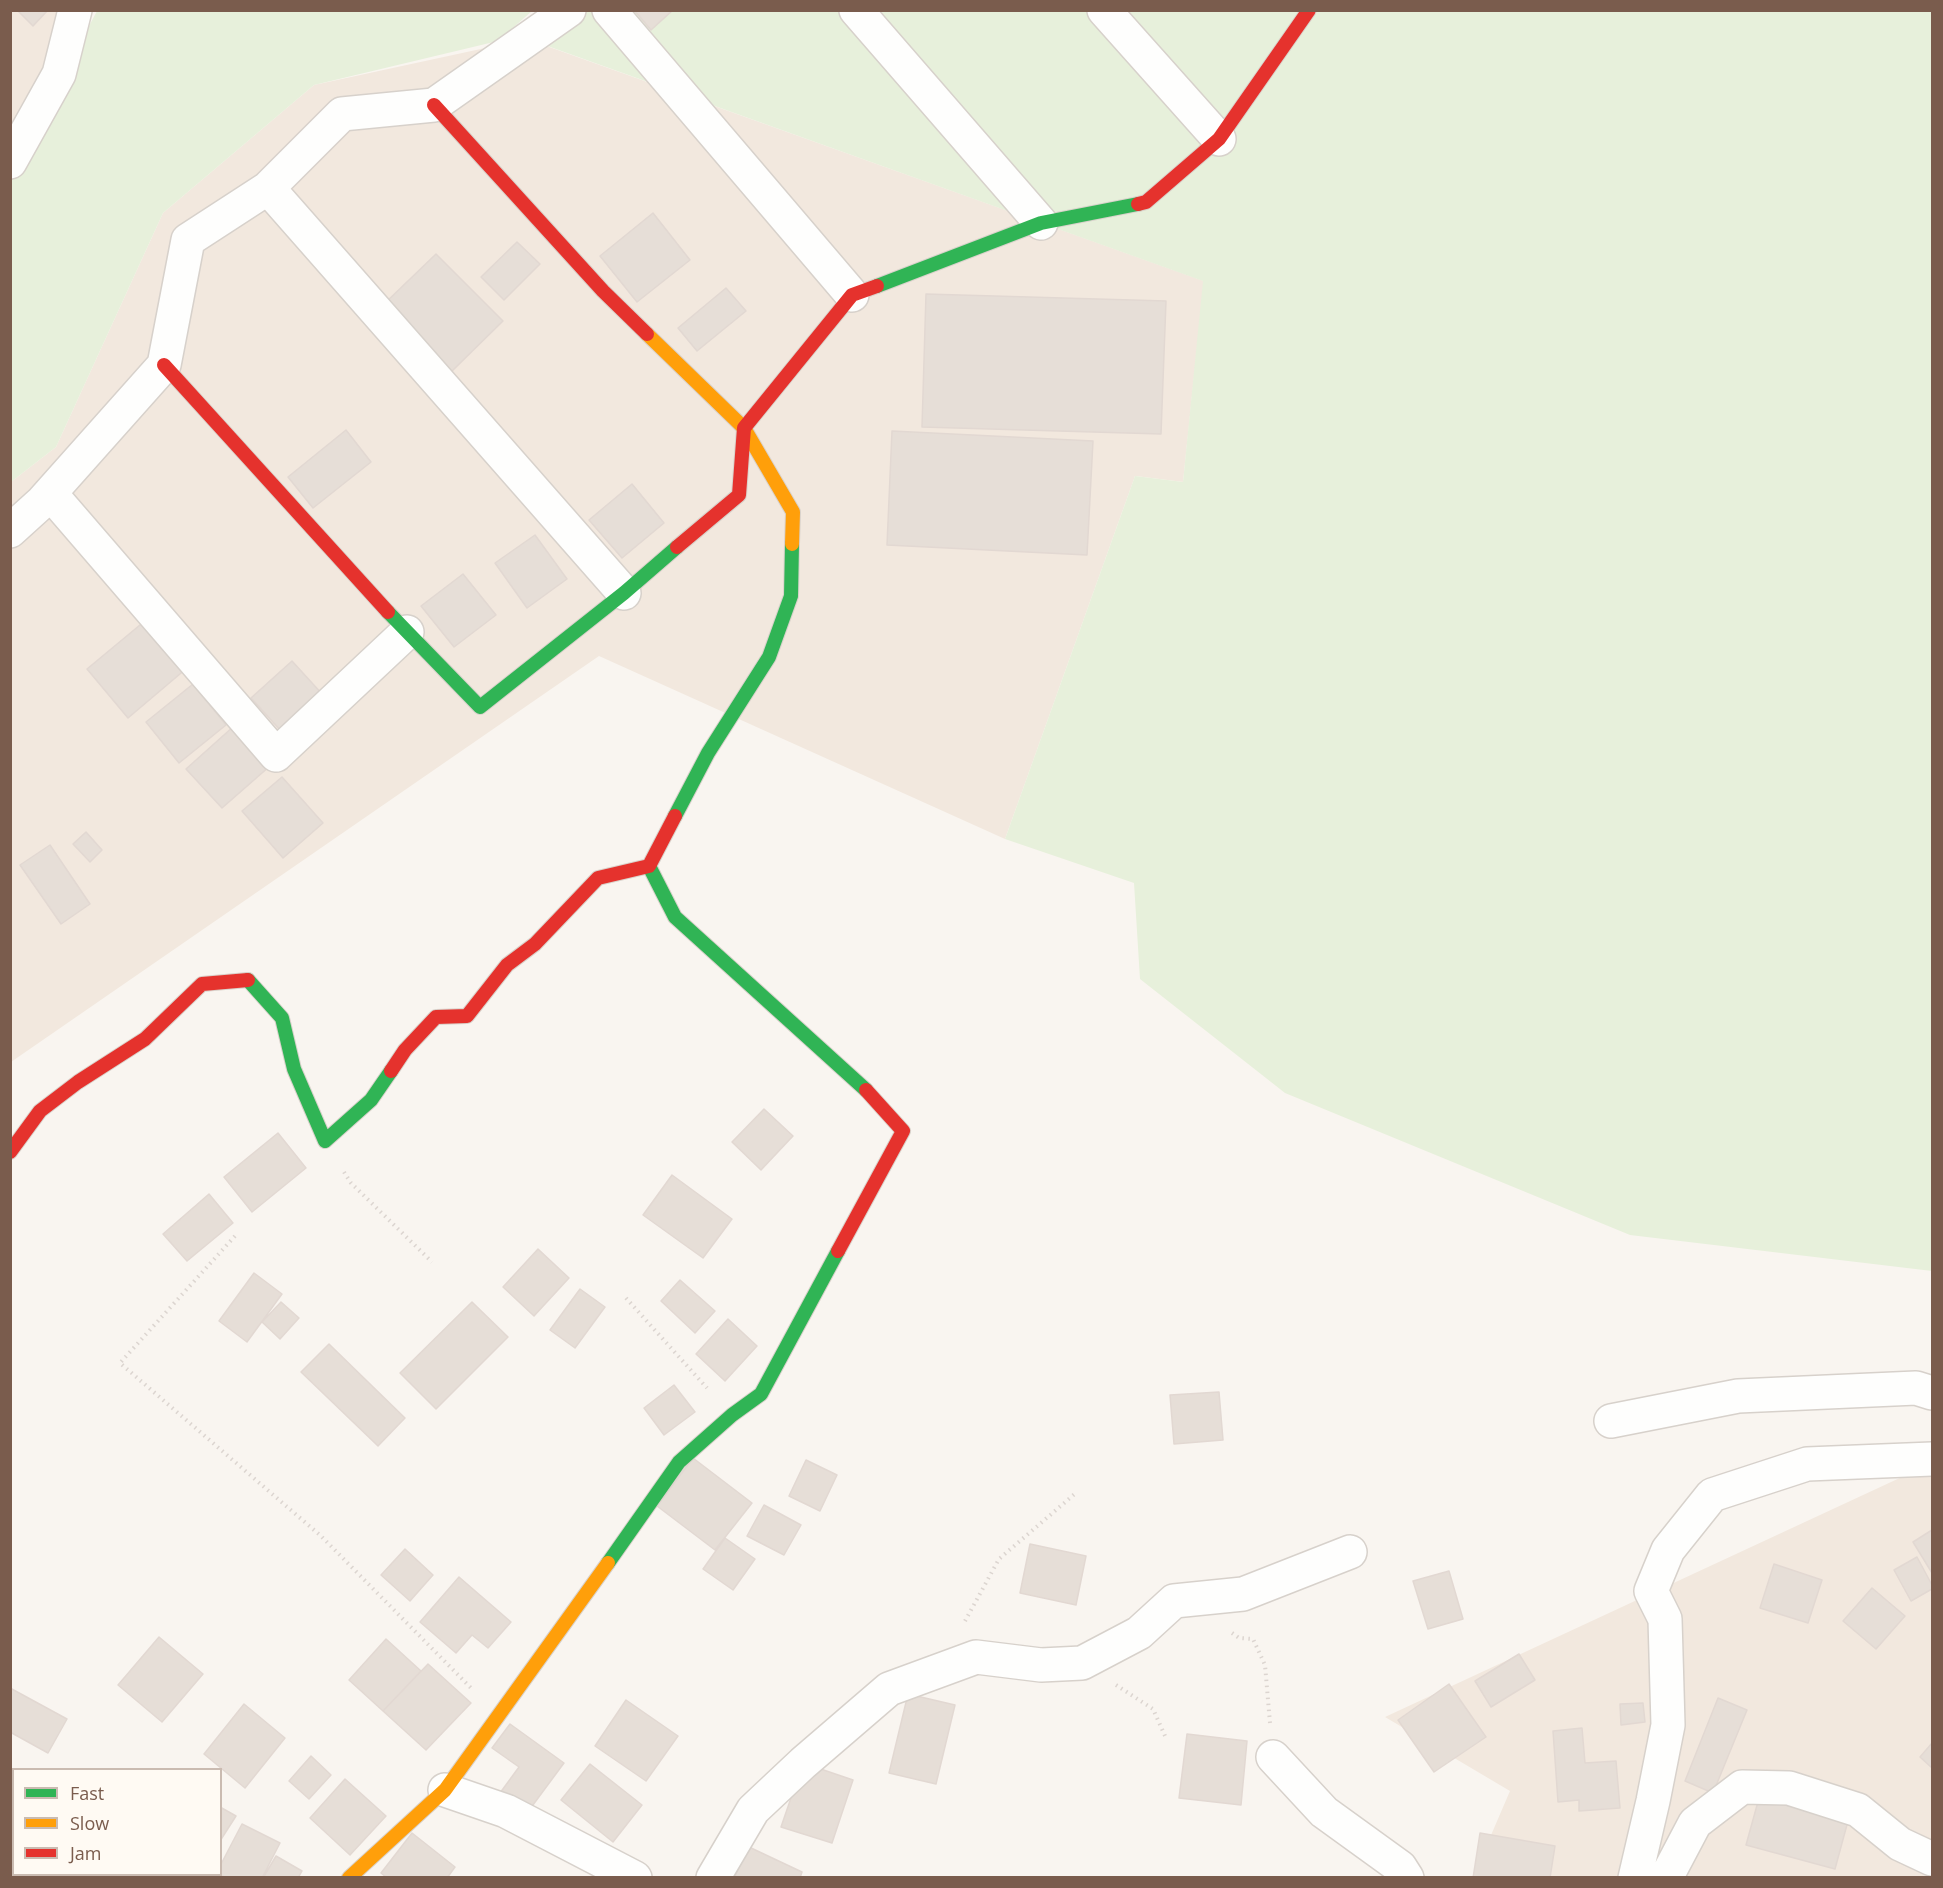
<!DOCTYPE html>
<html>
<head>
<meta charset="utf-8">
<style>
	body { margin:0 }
	#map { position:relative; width:1943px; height:1888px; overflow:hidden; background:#f9f5f0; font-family:"Open Sans",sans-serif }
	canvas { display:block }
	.frame { position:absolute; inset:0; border:12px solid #7a5c4d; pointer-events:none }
	.legend { position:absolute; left:12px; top:1768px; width:210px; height:108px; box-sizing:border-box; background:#fffaf3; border:2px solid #cabbb1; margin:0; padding:8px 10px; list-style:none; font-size:18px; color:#7a5c4d }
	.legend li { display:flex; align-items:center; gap:12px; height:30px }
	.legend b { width:30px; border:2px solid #cabbb1 }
</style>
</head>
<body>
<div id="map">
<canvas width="1943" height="1888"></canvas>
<div class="frame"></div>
<ul class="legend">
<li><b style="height:8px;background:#30b455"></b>Fast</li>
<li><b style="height:8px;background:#ff9f0a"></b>Slow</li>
<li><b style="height:8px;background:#e5322d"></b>Jam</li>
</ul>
</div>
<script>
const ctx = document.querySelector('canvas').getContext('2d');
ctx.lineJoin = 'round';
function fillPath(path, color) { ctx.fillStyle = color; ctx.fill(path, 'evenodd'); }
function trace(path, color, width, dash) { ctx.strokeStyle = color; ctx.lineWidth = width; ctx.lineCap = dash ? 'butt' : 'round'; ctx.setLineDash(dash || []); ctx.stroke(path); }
const residential = new Path2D(`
	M 11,11 L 80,11 L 11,142 Z
	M 527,39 L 1204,281 L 1183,482 L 1135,476 L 1005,839 L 599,656 L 11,1062 L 11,482 L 56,447 L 163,213 L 314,85 Z
	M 1932,1463 L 1932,1877 L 1473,1877 L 1510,1791 L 1385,1717 Z`);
const green = new Path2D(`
	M 557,10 L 1932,11 L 1932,1271 L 1630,1235 L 1285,1093 L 1140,979 L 1134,883 L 1005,839 L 1135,476 L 1183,482 L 1203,281 L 528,39 Z
	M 97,11 L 532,11 L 498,41 L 314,85 L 163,213 L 56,447 L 11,482 L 11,172 Z`);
const building = new Path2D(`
	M 17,10 L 48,10 L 33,26 Z
	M 634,10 L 673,10 L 651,30 Z
	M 653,213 L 690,260 L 637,302 L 600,256 Z
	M 517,242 L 540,264 L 504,300 L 481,277 Z
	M 436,254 L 503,321 L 450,373 L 383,305 Z
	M 726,288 L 746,311 L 697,351 L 678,328 Z
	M 926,294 L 1166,301 L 1161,434 L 922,427 Z
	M 346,430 L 371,462 L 313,508 L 288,477 Z
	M 892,431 L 1093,441 L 1087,555 L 887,545 Z
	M 632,484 L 664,523 L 622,558 L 589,520 Z
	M 535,535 L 567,579 L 527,608 L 495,563 Z
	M 463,574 L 496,615 L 454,647 L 421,606 Z
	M 146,620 L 187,668 L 128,718 L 87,669 Z
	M 292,661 L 323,695 L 282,732 L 251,698 Z
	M 193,684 L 226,725 L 179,763 L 146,722 Z
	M 234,726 L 270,766 L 222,808 L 186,769 Z
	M 282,777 L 323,823 L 283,858 L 242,811 Z
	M 86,832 L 102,850 L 90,862 L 73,844 Z
	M 50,845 L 90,904 L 61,924 L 20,865 Z
	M 764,1109 L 793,1136 L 761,1170 L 732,1142 Z
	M 278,1133 L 306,1168 L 252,1212 L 224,1177 Z
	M 672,1175 L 732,1219 L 703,1258 L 643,1215 Z
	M 209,1194 L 233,1223 L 187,1261 L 163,1234 Z
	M 538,1249 L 569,1278 L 534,1316 L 503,1287 Z
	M 254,1273 L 282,1294 L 247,1342 L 219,1321 Z
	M 680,1280 L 715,1311 L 695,1333 L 661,1301 Z
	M 580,1289 L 605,1307 L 575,1348 L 550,1330 Z
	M 281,1302 L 299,1318 L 280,1339 L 262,1322 Z
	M 472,1302 L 508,1337 L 436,1409 L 400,1373 Z
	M 728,1319 L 757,1346 L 725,1381 L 696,1354 Z
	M 329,1344 L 405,1418 L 378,1446 L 301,1372 Z
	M 674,1385 L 695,1412 L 664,1435 L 644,1408 Z
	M 1219,1392 L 1223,1440 L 1174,1444 L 1170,1395 Z
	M 693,1458 L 752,1503 L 715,1550 L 657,1506 Z
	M 806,1460 L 837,1475 L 820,1511 L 789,1496 Z
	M 764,1505 L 801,1525 L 784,1555 L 747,1536 Z
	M 1932,1530 L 1932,1573 L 1913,1542 Z
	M 725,1538 L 755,1559 L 733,1590 L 703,1569 Z
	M 1030,1544 L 1086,1556 L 1076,1605 L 1020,1593 Z
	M 405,1549 L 433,1575 L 410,1601 L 381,1575 Z
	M 1917,1557 L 1932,1585 L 1932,1589 L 1911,1601 L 1894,1570 Z
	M 1774,1564 L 1822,1580 L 1808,1623 L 1760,1608 Z
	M 1449,1571 L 1463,1619 L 1428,1629 L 1413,1581 Z
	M 459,1577 L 511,1622 L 488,1648 L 472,1635 L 456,1653 L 420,1622 Z
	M 1872,1588 L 1905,1616 L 1876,1649 L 1843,1621 Z
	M 159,1637 L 203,1674 L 162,1722 L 118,1685 Z
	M 386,1639 L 421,1671 L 383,1711 L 349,1680 Z
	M 1519,1654 L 1535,1680 L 1491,1707 L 1475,1681 Z
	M 428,1664 L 471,1703 L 426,1750 L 383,1711 Z
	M 1449,1684 L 1486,1737 L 1434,1772 L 1398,1720 Z
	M 10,1688 L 67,1719 L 48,1753 L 10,1732 Z
	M 908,1694 L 955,1705 L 936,1784 L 889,1773 Z
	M 1718,1698 L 1747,1710 L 1713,1793 L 1685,1781 Z
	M 626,1700 L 678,1736 L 646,1781 L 595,1746 Z
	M 1643,1703 L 1645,1722 L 1621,1725 L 1620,1704 Z
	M 244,1704 L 285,1738 L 245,1788 L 204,1754 Z
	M 510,1724 L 564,1763 L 527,1813 L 500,1793 L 519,1767 L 492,1748 Z
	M 1582,1728 L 1585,1763 L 1616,1761 L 1620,1808 L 1579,1811 L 1579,1800 L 1558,1802 L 1553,1731 Z
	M 1187,1734 L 1247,1741 L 1241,1805 L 1179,1798 Z
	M 1932,1743 L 1932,1768 L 1920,1757 Z
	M 311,1756 L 331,1775 L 309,1799 L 289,1781 Z
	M 803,1763 L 853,1780 L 832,1843 L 781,1827 Z
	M 590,1764 L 642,1805 L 613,1842 L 561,1800 Z
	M 10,1769 L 14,1771 L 14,1795 L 10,1799 Z
	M 345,1779 L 386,1816 L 350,1855 L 310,1818 Z
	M 1759,1798 L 1848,1821 L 1835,1869 L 1746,1845 Z
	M 220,1807 L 236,1816 L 220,1841 Z
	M 242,1824 L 280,1843 L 262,1878 L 226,1878 L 220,1874 L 220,1866 Z
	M 412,1833 L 455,1867 L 447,1878 L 387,1878 L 381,1873 Z
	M 1480,1833 L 1555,1846 L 1550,1878 L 1473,1878 Z
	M 749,1847 L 802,1872 L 800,1878 L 734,1878 Z
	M 276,1856 L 302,1871 L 298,1878 L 263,1878 Z
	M 17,1874 L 75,1874 L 74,1878 L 23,1878 Z`);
const path = new Path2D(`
	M 344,1172 L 351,1183 L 432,1262
	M 235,1236 L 120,1363 L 321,1536 L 473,1690
	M 626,1298 L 707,1388
	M 965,1621 L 999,1559 L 1077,1492
	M 1232,1633 L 1239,1638 L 1253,1639 L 1265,1665 L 1270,1723
	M 1116,1685 L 1153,1709 L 1166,1738
	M 92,1878 L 94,1874`);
const street = new Path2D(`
	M 609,10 L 852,295
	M 856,10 L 1041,223
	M 1104,10 L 1219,139
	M 10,162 L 59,74 L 75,10
	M 268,188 L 624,593
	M 50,493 L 276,755 L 407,632
	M 10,531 L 42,502 L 164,365 L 188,240 L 268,188 L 342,114 L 434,105 L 569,10
	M 1611,1421 L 1738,1396 L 1916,1388 L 1932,1393
	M 1273,1757 L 1324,1812 L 1400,1867 L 1407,1878
	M 445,1790 L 506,1811 L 635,1878
	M 713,1878 L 753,1810 L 803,1763 L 889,1689 L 976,1657 L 1041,1665 L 1082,1663 L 1139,1633 L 1174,1601 L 1243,1594 L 1350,1552
	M 1635,1878 L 1653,1801 L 1668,1725 L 1665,1619 L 1651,1591 L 1668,1550 L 1712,1495 L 1807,1464 L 1932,1459
	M 1666,1878 L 1695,1823 L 1742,1787 L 1789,1788 L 1858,1810 L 1900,1844 L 1932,1859`);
const fast = new Path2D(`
	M 877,286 L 1041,223 L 1138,204
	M 388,612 L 480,707 L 624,593 L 677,547
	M 675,816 L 708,753 L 769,657 L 791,596 L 792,544
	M 649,866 L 675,917 L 866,1090
	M 248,980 L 282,1018 L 294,1069 L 325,1141 L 371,1100 L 391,1071
	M 608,1563 L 679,1462 L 732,1415 L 761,1394 L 838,1251`);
const slow = new Path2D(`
	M 647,334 L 744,428 L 793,512 L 792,544
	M 349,1878 L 445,1790 L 608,1563`);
const jam = new Path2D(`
	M 434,105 L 603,291 L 647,334
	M 1138,204 L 1146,202 L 1219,139 L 1309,10
	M 164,365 L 388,612
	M 677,547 L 739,495 L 744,428 L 852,295 L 877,286
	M 391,1071 L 405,1050 L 436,1017 L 467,1016 L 507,965 L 535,944 L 598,878 L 649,866 L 675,816
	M 10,1152 L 40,1111 L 78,1082 L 145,1039 L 202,984 L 248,980
	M 838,1251 L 903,1131 L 866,1090`);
fillPath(residential, '#f2e8de');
fillPath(green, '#e7f0db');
fillPath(building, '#e6ded7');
trace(building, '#e2d8d2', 1.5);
trace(street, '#d7d1cb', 36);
trace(fast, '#d9d2cb', 16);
trace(slow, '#d9d2cb', 16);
trace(jam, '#d9d2cb', 16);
trace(path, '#dcd5d0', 4, [1.5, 4.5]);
trace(street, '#fefefd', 33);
trace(fast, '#30b455', 14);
trace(slow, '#ff9f0a', 14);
trace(jam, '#e5322d', 14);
</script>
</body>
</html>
